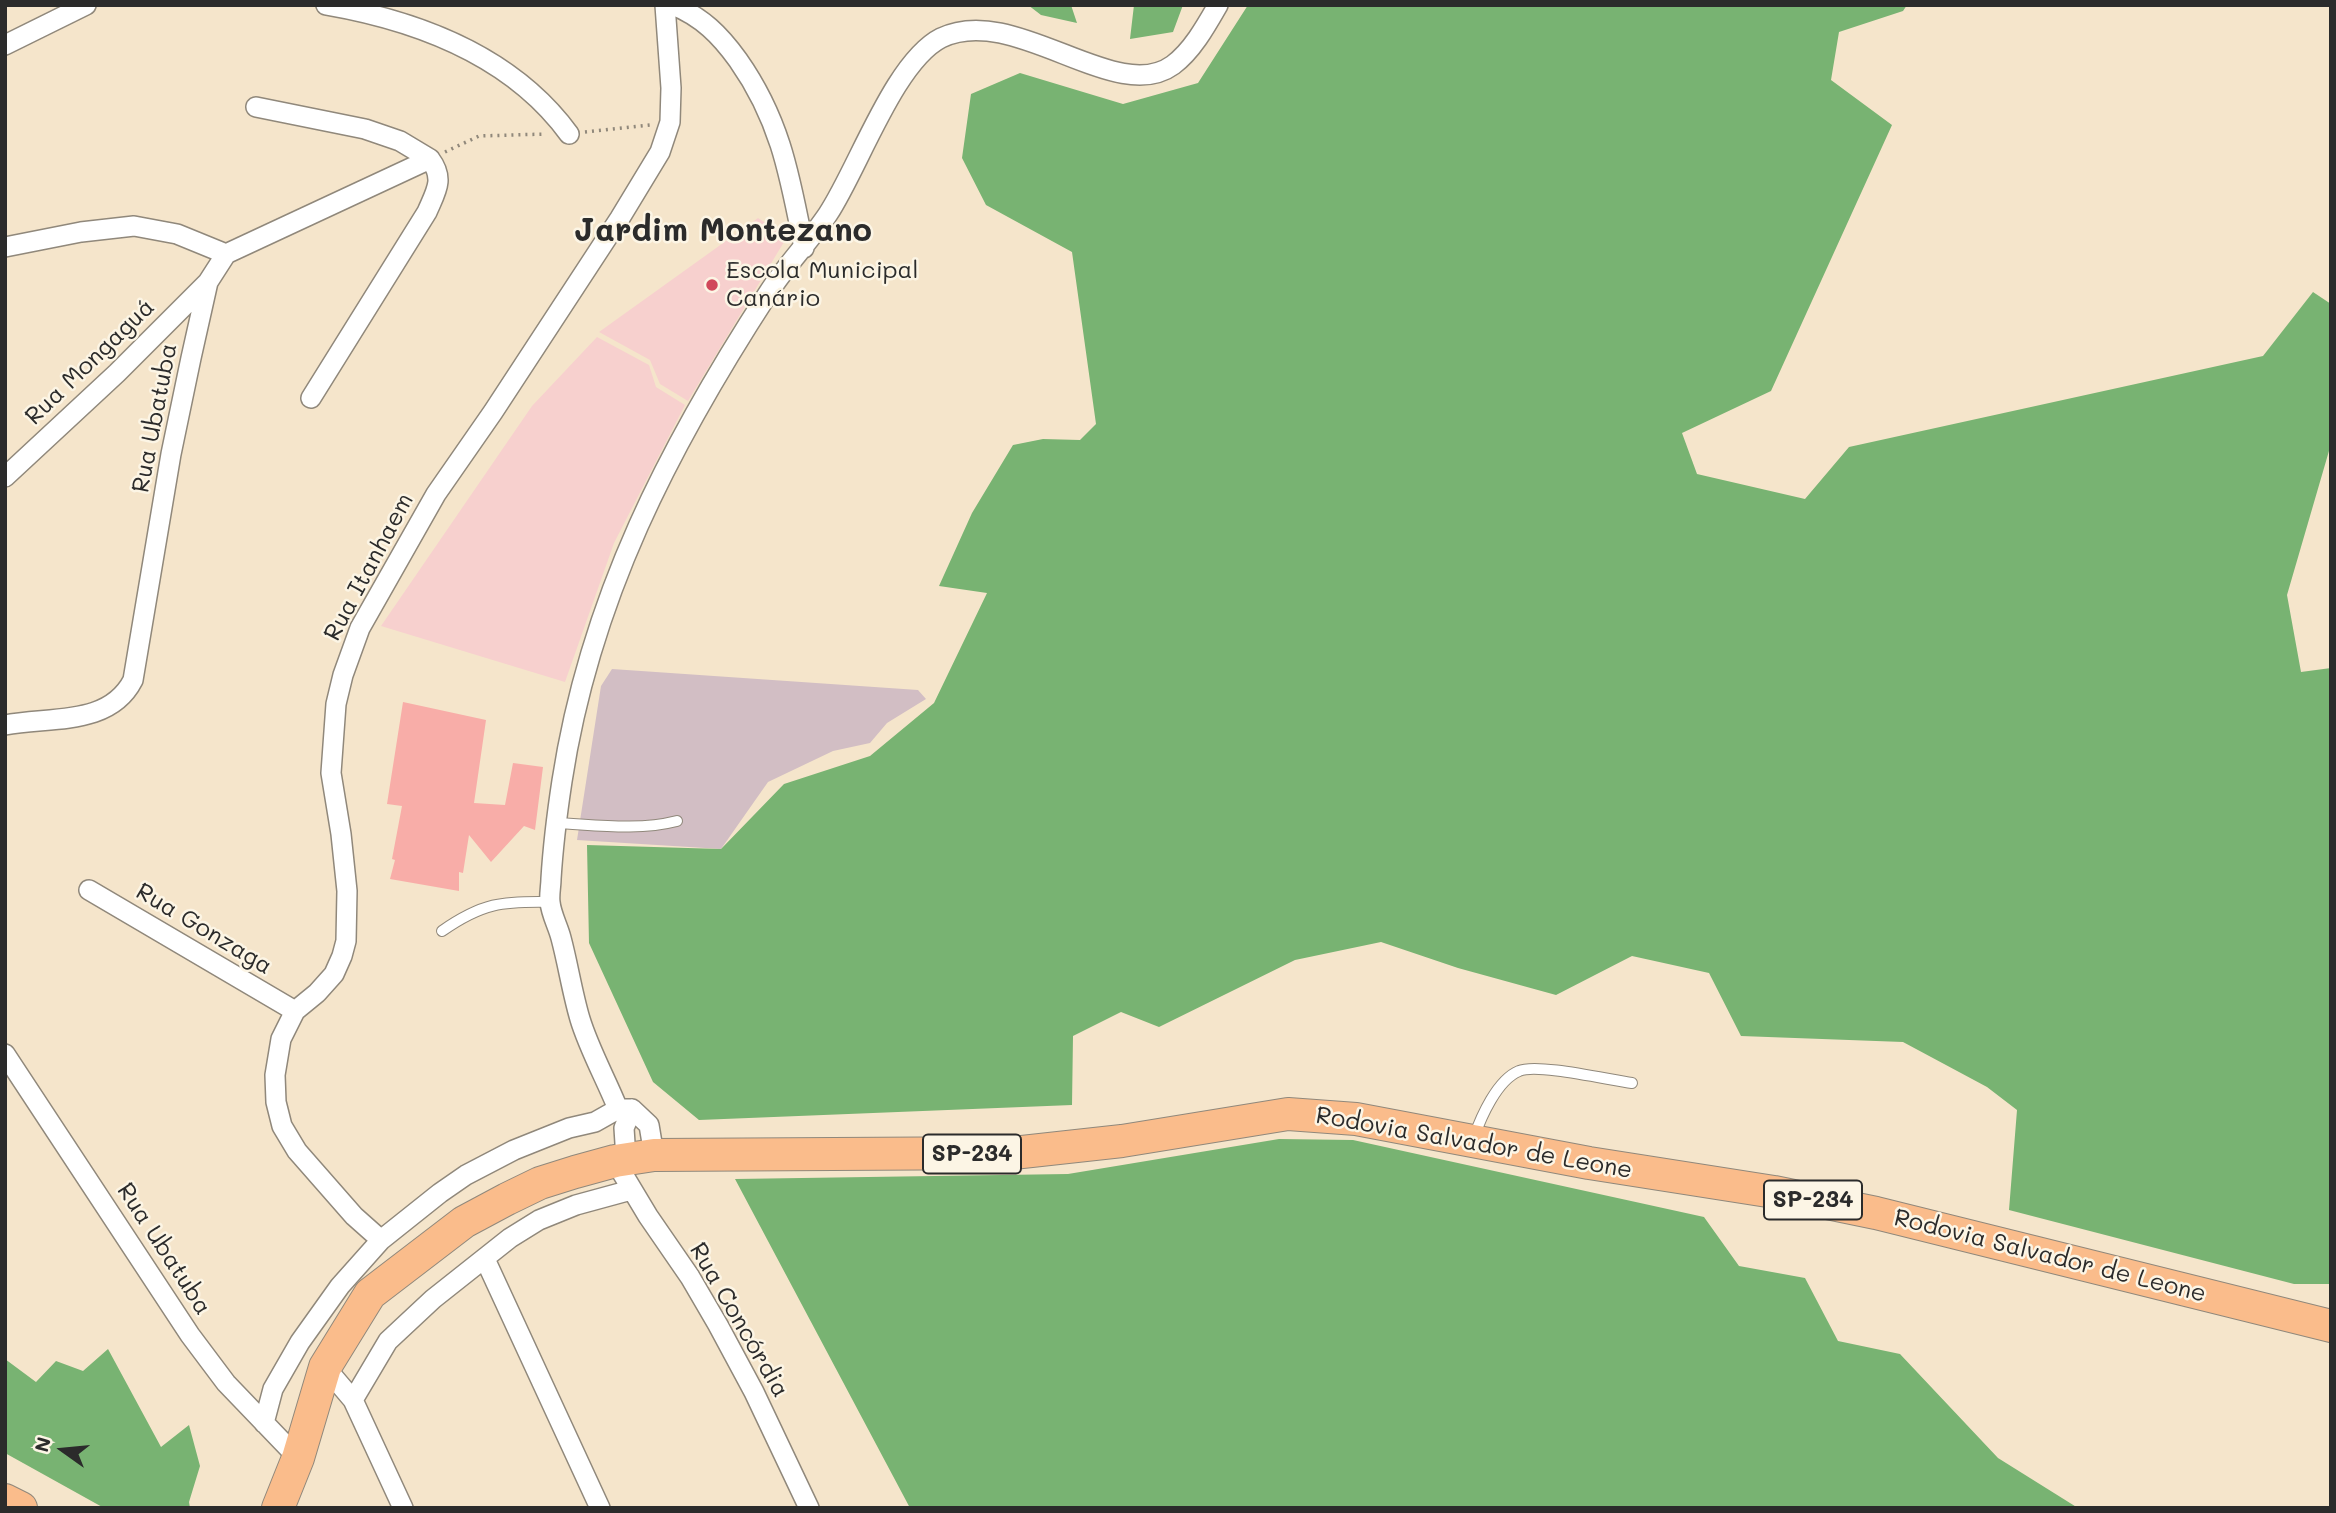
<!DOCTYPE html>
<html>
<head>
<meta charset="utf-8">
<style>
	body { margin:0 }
	#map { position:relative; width:2336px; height:1513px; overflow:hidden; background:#f5e5cb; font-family:Mali,sans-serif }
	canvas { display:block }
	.frame { position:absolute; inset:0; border:7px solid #2b2b2b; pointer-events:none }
	.north { position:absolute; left:28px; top:1415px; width:70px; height:70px; -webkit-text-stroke:5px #fcf5e5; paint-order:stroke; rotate:285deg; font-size:19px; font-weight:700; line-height:28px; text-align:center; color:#2b2b2b }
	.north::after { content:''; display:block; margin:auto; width:24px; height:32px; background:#2b2b2b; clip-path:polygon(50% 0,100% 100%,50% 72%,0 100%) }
</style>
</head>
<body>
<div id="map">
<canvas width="2336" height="1513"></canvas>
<div class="frame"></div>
<div class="north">N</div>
</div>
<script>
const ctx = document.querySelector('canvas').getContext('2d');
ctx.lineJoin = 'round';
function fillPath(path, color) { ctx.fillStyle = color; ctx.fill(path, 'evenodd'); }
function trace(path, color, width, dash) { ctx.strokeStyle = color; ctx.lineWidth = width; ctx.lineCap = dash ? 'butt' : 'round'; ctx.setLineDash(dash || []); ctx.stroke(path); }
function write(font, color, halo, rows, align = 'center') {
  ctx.font = font + ' Mali,sans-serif'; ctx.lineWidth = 5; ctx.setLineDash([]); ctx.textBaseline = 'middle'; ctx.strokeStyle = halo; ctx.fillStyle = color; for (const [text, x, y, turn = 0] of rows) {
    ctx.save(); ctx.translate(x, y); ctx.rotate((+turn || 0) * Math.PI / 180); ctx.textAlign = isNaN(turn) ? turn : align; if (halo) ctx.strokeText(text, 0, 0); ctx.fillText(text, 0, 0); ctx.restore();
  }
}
const built = new Path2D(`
	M 758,218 L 787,237 L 688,401 L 660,384 L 650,360 L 599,332 Z
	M 597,337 L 649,365 L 656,387 L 685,405 L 614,543 L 565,682 L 381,626 L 532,406 Z`);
const industrial = new Path2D(`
	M 612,669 L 918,690 L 926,699 L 887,723 L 870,743 L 833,751 L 768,782 L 721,849 L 577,840 L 601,686 Z`);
const forest = new Path2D(`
	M 1028,5 L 1071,5 L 1077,23 L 1041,15 Z
	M 1134,5 L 1183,5 L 1173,32 L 1130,39 Z
	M 1248,5 L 1907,5 L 1903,11 L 1839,32 L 1831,80 L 1892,125 L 1771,391 L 1682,433 L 1697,474 L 1805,499 L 1849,447 L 2263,356 L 2313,292 L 2331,304 L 2331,444 L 2287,595 L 2301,672 L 2331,668 L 2331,1284 L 2294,1284 L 2009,1210 L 2017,1110 L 1987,1087 L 1903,1042 L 1741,1036 L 1709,973 L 1632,956 L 1556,995 L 1458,968 L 1381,942 L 1295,960 L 1159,1027 L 1121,1012 L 1073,1036 L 1072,1105 L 699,1120 L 653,1082 L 589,943 L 587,845 L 721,849 L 784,784 L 870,756 L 934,703 L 987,593 L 939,586 L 972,513 L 1013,445 L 1043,439 L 1080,440 L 1096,424 L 1072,252 L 986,205 L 962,158 L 971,94 L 1020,73 L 1123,104 L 1198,83 Z
	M 1279,1139 L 1353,1140 L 1704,1217 L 1739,1266 L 1805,1278 L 1838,1341 L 1900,1354 L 1998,1458 L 2078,1508 L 910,1508 L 735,1179 L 1068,1174 Z
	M 108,1349 L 161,1447 L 189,1425 L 200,1466 L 189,1502 L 190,1508 L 104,1508 L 5,1453 L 5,1359 L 36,1382 L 56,1361 L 83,1371 Z`);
const building = new Path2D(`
	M 403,702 L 486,720 L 474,803 L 505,805 L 513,763 L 543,767 L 535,830 L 524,826 L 491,862 L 469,835 L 463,873 L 459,872 L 459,891 L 390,879 L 395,860 L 392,859 L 402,806 L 387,804 Z`);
const path = new Path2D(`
	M 585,132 L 650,125
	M 445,152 L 479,136 L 546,134`);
const lane = new Path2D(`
	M 556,823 C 597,825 638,831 677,821
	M 442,931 C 482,903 502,901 550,902
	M 1474,1137 C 1481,1117 1497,1080 1519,1071 C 1537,1063 1609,1080 1632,1083`);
const street = new Path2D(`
	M 326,5 C 419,21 512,56 569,134
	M 673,5 C 702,17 720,35 738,60 C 781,121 790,177 804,248
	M 5,45 L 86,5
	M 256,107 L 365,129 L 400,141 L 430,159
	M 5,247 L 81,232 L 134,226 L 177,234 L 226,254
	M 226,254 L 430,159 C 445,179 436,191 427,212 L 311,398
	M 5,477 L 117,373 L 208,282
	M 5,725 C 49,716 109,727 133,680 L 171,454 L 191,358 L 208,282 L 226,254
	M 89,890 L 295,1011
	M 5,1054 L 190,1335 L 226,1383 L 298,1458
	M 654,1155 L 649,1125 L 632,1109 L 618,1109 C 606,1079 589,1049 580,1019 C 572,992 568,964 561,938 C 558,926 551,914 550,902 C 549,895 551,886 551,879 C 553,846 557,814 562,781 C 590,598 669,446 769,292 C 787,264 810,241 828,214 C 858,169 894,62 941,38 C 1014,2 1116,107 1173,65 C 1192,51 1206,26 1218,5
	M 626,1159 L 624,1128 L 632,1109
	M 615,1161 L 648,1216 L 690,1277 L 718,1325 L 754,1392 L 809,1508
	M 381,1240 L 354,1216 L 297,1151 L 282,1126 L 276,1102 L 275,1075 L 281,1039 L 295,1011 L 317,993 L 334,974 L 342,956 L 346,941 L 347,891 L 341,834 L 331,773 L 336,704 L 343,675 L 360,628 L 436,494 L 493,412 L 620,218 L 660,152 L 670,122 L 671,88 L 665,5
	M 485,1259 L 600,1508
	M 325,1367 L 353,1400 L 403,1508
	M 353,1400 L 388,1341 L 433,1299 L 510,1238 L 539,1220 L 576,1205 L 631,1190
	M 264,1423 L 273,1389 L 300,1342 L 340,1286 L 381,1240 L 440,1193 L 466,1175 L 514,1150 L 569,1128 L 595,1122 L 618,1109`);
const primary = new Path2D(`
	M 5,1500 L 21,1508
	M 278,1508 L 298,1458 L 325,1367 L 370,1294 L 464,1222 L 507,1199 L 540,1183 L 575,1172 L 615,1161 L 654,1155 L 1013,1153 L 1122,1141 L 1288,1114 L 1356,1119 L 1589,1163 L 1774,1192 L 1876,1213 L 2331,1326`);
const markers = [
	[712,285,7,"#d1495b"]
];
const shields = [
	[972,1154,98],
	[1813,1200,98]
];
const shieldNames = [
	["SP-234",972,1154],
	["SP-234",1813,1200]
];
const poiNames = [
	["Escola Municipal",726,271],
	["Canário",726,299]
];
const streetNames = [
	["Rua Mongaguá",90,362,-44],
	["Rua Ubatuba",155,418,-79],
	["Rua Itanhaem",369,567,-62],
	["Rua Gonzaga",204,929,31],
	["Rodovia Salvador de Leone",1474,1143,10],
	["Rua Ubatuba",164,1249,57],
	["Rodovia Salvador de Leone",2050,1256,14],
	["Rua Concórdia",739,1320,60]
];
const districtNames = [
	["Jardim Montezano",723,231]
];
fillPath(built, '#f7d0ce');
fillPath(industrial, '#d2bec4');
fillPath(forest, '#78b372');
fillPath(building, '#f8ada8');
trace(lane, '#90887b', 12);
trace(street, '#90887b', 22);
trace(primary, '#90887b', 34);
trace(path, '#90887b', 3.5, [2, 5]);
trace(lane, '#fff', 10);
trace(street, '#fff', 19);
trace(primary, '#fabc8b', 32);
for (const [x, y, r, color] of markers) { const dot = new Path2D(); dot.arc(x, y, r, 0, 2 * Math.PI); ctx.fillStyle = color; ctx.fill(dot); trace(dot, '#fcf5e5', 2.5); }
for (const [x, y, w] of shields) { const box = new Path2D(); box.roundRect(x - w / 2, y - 19.5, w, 39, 5); ctx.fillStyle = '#fcf5e5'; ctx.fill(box); trace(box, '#2b2b2b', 2); }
write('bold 23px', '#2b2b2b', null, shieldNames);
write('24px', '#2b2b2b', '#fcf5e5', poiNames, 'left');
write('24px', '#2b2b2b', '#fcf5e5', streetNames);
write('bold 32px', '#2b2b2b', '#fcf5e5', districtNames);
</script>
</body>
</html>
